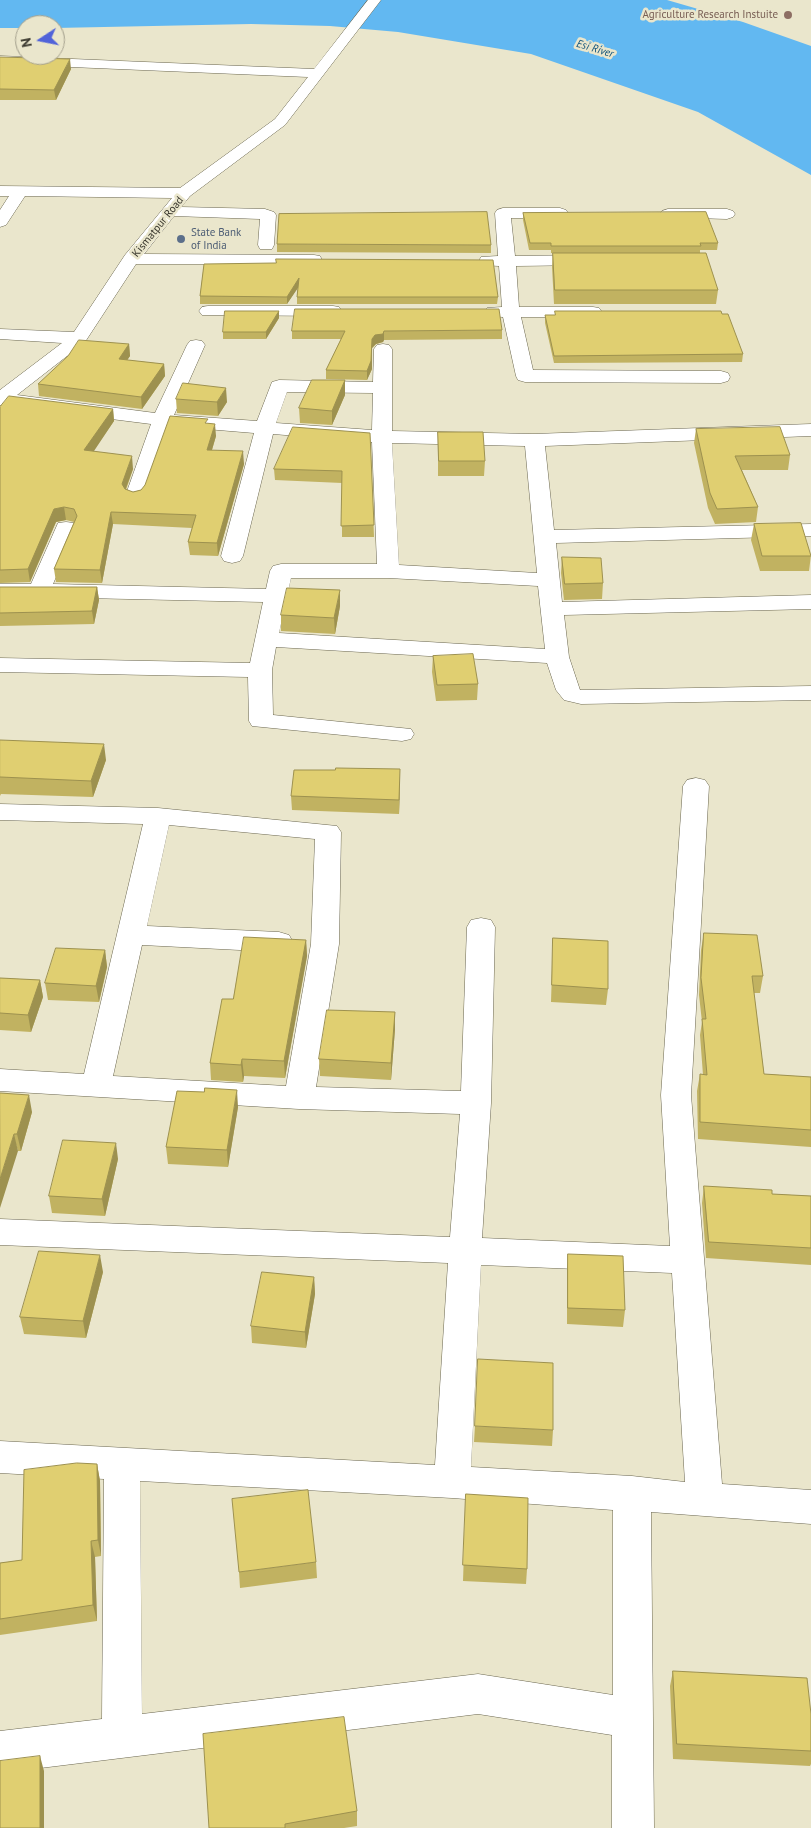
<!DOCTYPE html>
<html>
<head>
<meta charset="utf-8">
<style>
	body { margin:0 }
	#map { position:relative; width:811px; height:1828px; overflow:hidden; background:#eae6cc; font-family:"PT Sans",sans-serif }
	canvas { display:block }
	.north { position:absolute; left:15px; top:15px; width:50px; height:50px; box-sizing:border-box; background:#eae6cc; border:1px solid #a4a08d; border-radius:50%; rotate:259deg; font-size:14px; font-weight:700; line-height:20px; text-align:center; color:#3a382e }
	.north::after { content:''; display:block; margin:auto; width:18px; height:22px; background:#5163d9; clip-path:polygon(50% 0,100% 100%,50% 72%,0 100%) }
</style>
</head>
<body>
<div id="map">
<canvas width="811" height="1828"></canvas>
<div class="north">N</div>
</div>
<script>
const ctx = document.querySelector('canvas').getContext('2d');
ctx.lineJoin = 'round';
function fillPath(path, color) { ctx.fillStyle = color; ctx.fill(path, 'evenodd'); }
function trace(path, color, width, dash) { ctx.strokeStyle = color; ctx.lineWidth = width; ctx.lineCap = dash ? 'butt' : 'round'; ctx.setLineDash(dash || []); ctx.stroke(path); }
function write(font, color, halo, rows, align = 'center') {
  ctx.font = font + ' "PT Sans",sans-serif'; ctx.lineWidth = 5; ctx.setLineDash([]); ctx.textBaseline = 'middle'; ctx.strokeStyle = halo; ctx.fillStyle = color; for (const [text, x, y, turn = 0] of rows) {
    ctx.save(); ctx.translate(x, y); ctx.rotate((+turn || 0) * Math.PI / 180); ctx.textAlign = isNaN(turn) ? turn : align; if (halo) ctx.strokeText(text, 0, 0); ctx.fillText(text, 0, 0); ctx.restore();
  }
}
const water = new Path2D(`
	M 0,0 L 667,0 L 743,22 L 811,46 L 811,175 L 698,112 L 531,54 L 398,32 L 330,26 L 251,24 L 55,28 L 55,25 L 25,25 L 25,28 L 0,28 Z`);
const minor = new Path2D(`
	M 368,0 L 381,0 L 285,125 L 190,196 L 181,207 L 265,209 L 274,212 L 276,215 L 274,245 L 272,249 L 260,249 L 258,245 L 260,219 L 174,216 L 144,254 L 314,255 L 320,256 L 322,260 L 320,264 L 136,264 L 85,342 L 17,395 L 155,413 L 187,345 L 190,341 L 196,340 L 202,341 L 205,345 L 174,415 L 257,421 L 272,382 L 279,380 L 373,382 L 374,349 L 377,345 L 383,344 L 389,345 L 392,349 L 392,431 L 534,434 L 811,424 L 811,436 L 545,446 L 554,530 L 811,524 L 811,536 L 556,543 L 562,602 L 811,595 L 811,609 L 564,615 L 569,657 L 580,690 L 811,686 L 811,700 L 581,704 L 564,700 L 556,690 L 547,663 L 276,647 L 272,670 L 273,715 L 411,729 L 414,734 L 411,739 L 402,741 L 252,726 L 249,721 L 248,677 L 0,672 L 0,658 L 250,663 L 263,602 L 39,597 L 0,598 L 0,584 L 31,584 L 58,523 L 66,522 L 74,523 L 77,528 L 53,584 L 266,589 L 270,571 L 273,566 L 281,564 L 377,564 L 372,442 L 273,434 L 243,556 L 240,561 L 232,563 L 224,561 L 221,556 L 254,433 L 170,426 L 145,497 L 142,501 L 135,503 L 128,501 L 125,497 L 151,424 L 0,405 L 0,390 L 62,343 L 0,339 L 0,329 L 74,332 L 125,255 L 172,198 L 25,196 L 6,225 L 0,227 L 0,210 L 9,196 L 0,196 L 0,186 L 180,188 L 275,119 L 308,77 L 0,64 L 0,56 L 314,69 ZM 287,392 L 373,393 L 372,430 L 276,423 ZM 392,443 L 525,446 L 537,573 L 399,565 ZM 291,578 L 388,578 L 538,586 L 545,649 L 279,633 Z
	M 503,208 L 560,208 L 566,210 L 568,213 L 566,216 L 560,218 L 511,218 L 515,256 L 589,255 L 595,256 L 597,260 L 595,264 L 589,265 L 516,266 L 519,307 L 593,307 L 599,308 L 602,312 L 599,316 L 593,317 L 521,317 L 533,370 L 721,371 L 728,373 L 730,377 L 728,381 L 721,383 L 525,382 L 518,380 L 516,376 L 503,317 L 487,316 L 484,312 L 487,308 L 502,307 L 499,266 L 481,265 L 479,261 L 481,257 L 498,256 L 495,213 L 497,210 Z
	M 668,209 L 727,209 L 733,211 L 735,214 L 733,217 L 727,219 L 662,217 L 660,214 L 662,211 Z
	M 208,306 L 333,306 L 339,307 L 342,311 L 339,315 L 333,316 L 202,315 L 199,311 L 202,307 Z
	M 696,778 L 705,780 L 709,786 L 691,1095 L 722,1484 L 811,1490 L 811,1524 L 651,1512 L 654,1828 L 612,1828 L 612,1735 L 478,1714 L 0,1773 L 0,1731 L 102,1719 L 104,1479 L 0,1473 L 0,1441 L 435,1465 L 448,1263 L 0,1245 L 0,1219 L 450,1237 L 460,1114 L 299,1109 L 0,1091 L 0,1069 L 84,1074 L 143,824 L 0,820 L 0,804 L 158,808 L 337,826 L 341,832 L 339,944 L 316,1087 L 461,1091 L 467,927 L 471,920 L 481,918 L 491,920 L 495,927 L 491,1103 L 482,1238 L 670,1246 L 661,1095 L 683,786 L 687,780 ZM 169,825 L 315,839 L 311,944 L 286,1086 L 113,1076 L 142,945 L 279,952 L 289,949 L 293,942 L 289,935 L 279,932 L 147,926 ZM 481,1265 L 672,1273 L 685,1482 L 632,1476 L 471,1467 ZM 140,1481 L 452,1498 L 613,1510 L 613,1695 L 478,1674 L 142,1714 Z`);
const wall = new Path2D(`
	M 0,57 L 71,69 L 56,100 L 0,100 Z
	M 523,213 L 718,243 L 717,250 L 700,250 L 700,253 L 551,253 L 551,250 L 529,250 L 523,220 Z
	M 277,244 L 491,245 L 491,253 L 277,252 Z
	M 553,253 L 718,290 L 716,304 L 554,304 L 552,267 Z
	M 204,264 L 498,297 L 497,304 L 297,304 L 297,297 L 298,287 L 287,304 L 200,304 L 200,296 Z
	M 279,311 L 279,318 L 266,339 L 223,339 L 223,332 Z
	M 555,311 L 722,314 L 743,354 L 742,362 L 554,363 L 545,323 L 545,315 L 555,315 Z
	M 502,330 L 502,339 L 384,340 L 383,342 L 376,344 L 372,348 L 372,369 L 367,380 L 326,379 L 326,370 L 341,339 L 292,339 L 292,331 Z
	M 129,344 L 130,356 L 127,360 L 164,364 L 165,376 L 142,409 L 39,396 L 38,384 Z
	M 345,380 L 345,395 L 332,425 L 300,423 L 299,408 Z
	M 176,399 L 227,402 L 218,416 L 177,413 Z
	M 0,407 L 113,409 L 114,421 L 93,451 L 133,469 L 126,490 L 133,492 L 141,490 L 208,424 L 216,436 L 212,450 L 244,464 L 218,556 L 190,555 L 188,542 L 192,528 L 113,524 L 102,583 L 56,582 L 54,569 L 74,522 L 66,520 L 56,522 L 30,582 L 0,583 Z
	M 696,429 L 790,455 L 788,470 L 742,470 L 758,507 L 756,522 L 715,524 L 708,508 L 694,443 Z
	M 438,432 L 485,461 L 484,476 L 438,476 Z
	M 370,433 L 374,537 L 342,537 L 342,483 L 275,480 L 274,469 Z
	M 754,524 L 811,555 L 809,571 L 760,571 L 751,540 Z
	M 562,557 L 603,583 L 602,599 L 564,600 L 561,573 Z
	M 0,587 L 97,587 L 99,600 L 94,624 L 0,626 Z
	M 340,606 L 335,634 L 281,631 L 281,615 Z
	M 433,656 L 478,684 L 477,700 L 436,701 L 432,672 Z
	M 0,740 L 106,760 L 93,797 L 1,794 L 0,796 Z
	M 400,783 L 399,814 L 292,810 L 291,796 Z
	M 704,933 L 763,976 L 760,993 L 754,993 L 764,1074 L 811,1077 L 811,1147 L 698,1139 L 697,1091 L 700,1074 L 703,1075 L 700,1035 L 702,1022 L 699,995 L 701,950 Z
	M 553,938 L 608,989 L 606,1005 L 551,1002 Z
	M 306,940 L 307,956 L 285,1078 L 244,1076 L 243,1082 L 211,1080 L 210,1063 L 233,999 Z
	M 105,950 L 107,967 L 99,1002 L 48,1000 L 45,983 Z
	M 0,978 L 40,980 L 43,997 L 31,1032 L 0,1030 Z
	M 395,1012 L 395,1029 L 391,1080 L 320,1076 L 319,1059 Z
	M 0,1093 L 32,1112 L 21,1151 L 18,1151 Z
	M 238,1107 L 228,1167 L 168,1164 L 166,1147 Z
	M 118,1159 L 105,1216 L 52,1213 L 49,1196 Z
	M 704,1186 L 772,1194 L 811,1196 L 811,1265 L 706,1258 L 702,1203 Z
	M 568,1254 L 625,1310 L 623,1327 L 567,1324 L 567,1270 Z
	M 103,1272 L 86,1338 L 24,1334 L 20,1317 Z
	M 314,1277 L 315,1294 L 306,1348 L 252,1343 L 251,1326 Z
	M 475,1426 L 553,1430 L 552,1446 L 474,1442 Z
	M 97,1464 L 100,1481 L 101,1556 L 95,1557 L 97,1621 L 0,1635 L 0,1563 L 22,1560 Z
	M 466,1494 L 527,1569 L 526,1584 L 463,1581 Z
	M 316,1562 L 317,1578 L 240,1588 L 239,1572 Z
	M 673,1671 L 811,1714 L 811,1764 L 810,1766 L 673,1759 L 670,1686 Z
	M 357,1811 L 357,1826 L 344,1828 L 209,1828 Z`);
const shadedWall = new Path2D(`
	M 70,59 L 71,69 L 56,100 L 54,90 Z
	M 299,278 L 300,285 L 287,304 L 287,297 Z
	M 279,311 L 279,318 L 266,339 L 266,332 Z
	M 384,331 L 384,340 L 383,342 L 376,344 L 372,348 L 372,369 L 367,380 L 367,371 L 372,339 L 375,335 Z
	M 129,344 L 130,356 L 120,371 L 119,359 Z
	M 164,364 L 165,376 L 142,409 L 141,397 Z
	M 345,380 L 345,395 L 332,425 L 332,411 Z
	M 226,388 L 227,402 L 218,416 L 217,402 Z
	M 113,409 L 114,421 L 86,463 L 84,450 Z
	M 215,424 L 216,436 L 208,463 L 207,450 Z
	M 243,451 L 244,464 L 218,556 L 217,543 Z
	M 132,456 L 133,469 L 123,496 L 122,484 Z
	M 64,507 L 66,520 L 56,522 L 30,582 L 28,569 L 54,509 Z
	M 111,512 L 113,524 L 102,583 L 100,570 Z
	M 97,587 L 99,600 L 94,624 L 92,611 Z
	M 340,590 L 340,606 L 335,634 L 334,618 Z
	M 104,744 L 106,760 L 93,797 L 91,781 Z
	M 400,769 L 400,783 L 399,814 L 399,800 Z
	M 306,940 L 307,956 L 285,1078 L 284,1061 Z
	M 105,950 L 107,967 L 99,1002 L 96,986 Z
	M 40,980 L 43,997 L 31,1032 L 28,1015 Z
	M 395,1012 L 395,1029 L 391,1080 L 391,1063 Z
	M 242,1059 L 244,1076 L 243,1082 L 241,1065 Z
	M 237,1090 L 238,1107 L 228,1167 L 227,1150 Z
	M 29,1095 L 32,1112 L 21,1151 L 17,1134 Z
	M 14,1134 L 18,1151 L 0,1208 L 0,1179 Z
	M 116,1143 L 118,1159 L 105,1216 L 102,1199 Z
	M 100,1255 L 103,1272 L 86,1338 L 83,1321 Z
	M 314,1277 L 315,1294 L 306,1348 L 305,1332 Z
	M 97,1464 L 100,1481 L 101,1556 L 98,1540 Z
	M 91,1541 L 95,1557 L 97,1621 L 93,1605 Z
	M 40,1756 L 44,1771 L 44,1828 L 40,1828 Z`);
const building = new Path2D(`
	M 0,57 L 70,59 L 54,90 L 0,89 Z
	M 487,212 L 491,245 L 277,244 L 279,214 Z
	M 706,212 L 718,243 L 700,243 L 701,246 L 551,246 L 551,243 L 530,243 L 523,213 Z
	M 553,253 L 706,253 L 718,290 L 555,290 Z
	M 276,259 L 493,260 L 498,297 L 297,297 L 299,278 L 287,297 L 200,296 L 204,264 L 276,263 Z
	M 295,309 L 499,309 L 502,330 L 384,331 L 383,334 L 375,335 L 372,339 L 371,361 L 367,371 L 326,370 L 345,331 L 292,331 Z
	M 225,311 L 279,311 L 266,332 L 223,332 Z
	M 555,311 L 721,311 L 722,314 L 728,314 L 743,354 L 554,356 L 545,315 L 555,315 Z
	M 79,340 L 129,344 L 119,359 L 164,364 L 141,397 L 38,384 L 68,356 Z
	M 312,380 L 345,380 L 332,411 L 299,408 Z
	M 183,383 L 226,388 L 217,402 L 176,399 Z
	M 9,396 L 113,409 L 84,450 L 132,456 L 122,484 L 125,489 L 133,492 L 141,490 L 145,485 L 170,416 L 208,419 L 205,423 L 215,424 L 207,450 L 243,451 L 217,543 L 188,542 L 196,515 L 111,512 L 100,570 L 54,569 L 77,516 L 74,509 L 64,507 L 54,509 L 28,569 L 0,570 L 0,407 Z
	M 293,427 L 370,433 L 374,525 L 341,526 L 342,471 L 274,469 Z
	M 780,427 L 790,455 L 735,456 L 758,507 L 717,509 L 710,493 L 696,429 Z
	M 438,432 L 483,432 L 485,461 L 439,461 Z
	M 801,523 L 811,556 L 762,556 L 754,524 Z
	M 562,557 L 601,558 L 603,583 L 565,584 Z
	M 0,587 L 97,587 L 92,611 L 0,613 Z
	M 287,588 L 340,590 L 334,618 L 281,615 Z
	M 473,654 L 478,684 L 437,685 L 433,656 Z
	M 0,740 L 104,744 L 91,781 L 0,777 Z
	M 336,768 L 400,769 L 399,800 L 291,796 L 294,770 L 335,770 Z
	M 704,933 L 757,935 L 763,976 L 752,976 L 764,1074 L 811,1077 L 811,1130 L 700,1122 L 700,1074 L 707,1075 L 702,1019 L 706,1019 L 701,978 Z
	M 244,937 L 306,940 L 284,1061 L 242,1059 L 241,1065 L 210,1063 L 222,999 L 233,999 Z
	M 553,938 L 608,941 L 608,989 L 552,985 Z
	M 56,948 L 105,950 L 96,986 L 45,983 Z
	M 0,978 L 40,980 L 28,1015 L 0,1013 Z
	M 327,1010 L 395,1012 L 391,1063 L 319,1059 Z
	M 205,1088 L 237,1090 L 227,1150 L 166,1147 L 177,1091 L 204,1092 Z
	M 0,1093 L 29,1095 L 17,1134 L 14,1134 L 0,1179 Z
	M 63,1140 L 116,1143 L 102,1199 L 49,1196 Z
	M 704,1186 L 772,1190 L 772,1194 L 811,1196 L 811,1248 L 709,1242 Z
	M 39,1251 L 100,1255 L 83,1321 L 20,1317 Z
	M 568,1254 L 623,1256 L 625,1310 L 568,1308 Z
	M 262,1272 L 314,1277 L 305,1332 L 251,1326 Z
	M 478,1359 L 553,1363 L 553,1430 L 475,1426 Z
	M 77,1463 L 97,1464 L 98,1540 L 91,1541 L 93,1605 L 0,1619 L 0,1563 L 22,1560 L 24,1470 Z
	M 308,1490 L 316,1562 L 239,1572 L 232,1499 Z
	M 466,1494 L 528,1498 L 527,1569 L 463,1565 Z
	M 673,1671 L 807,1678 L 811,1714 L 811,1751 L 677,1744 Z
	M 344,1717 L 357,1811 L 285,1824 L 285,1828 L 209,1828 L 203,1734 Z
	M 40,1756 L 40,1828 L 0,1828 L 0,1761 Z`);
const markers = [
	[788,15,5,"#8d6e63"],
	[181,239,5,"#5c6f8a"]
];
const farEducationnames = [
	["Agriculture Research Instuite",778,15]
];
const farWaternames = [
	["Esi River",595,49,17]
];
const farStreetnames = [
	["Kismatpur Road",158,227,-51]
];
const farServicenames = [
	["State Bank",191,233],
	["of India",191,246]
];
fillPath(water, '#62b8f1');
trace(minor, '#6b6750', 1);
fillPath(minor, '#fff');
fillPath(wall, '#c1b261');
fillPath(shadedWall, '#9d914f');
fillPath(building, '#e0cf71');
trace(building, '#9d914f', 1);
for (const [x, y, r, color] of markers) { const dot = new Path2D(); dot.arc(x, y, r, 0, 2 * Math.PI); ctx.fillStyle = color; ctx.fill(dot); trace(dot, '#eae6cc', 2); }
write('11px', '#785e54', '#eae6cc', farEducationnames, 'right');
write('italic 11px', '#14557b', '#eae6cc', farWaternames);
write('11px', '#3a382e', '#eae6cc', farStreetnames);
write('11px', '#4e5e75', '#eae6cc', farServicenames, 'left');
</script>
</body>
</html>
